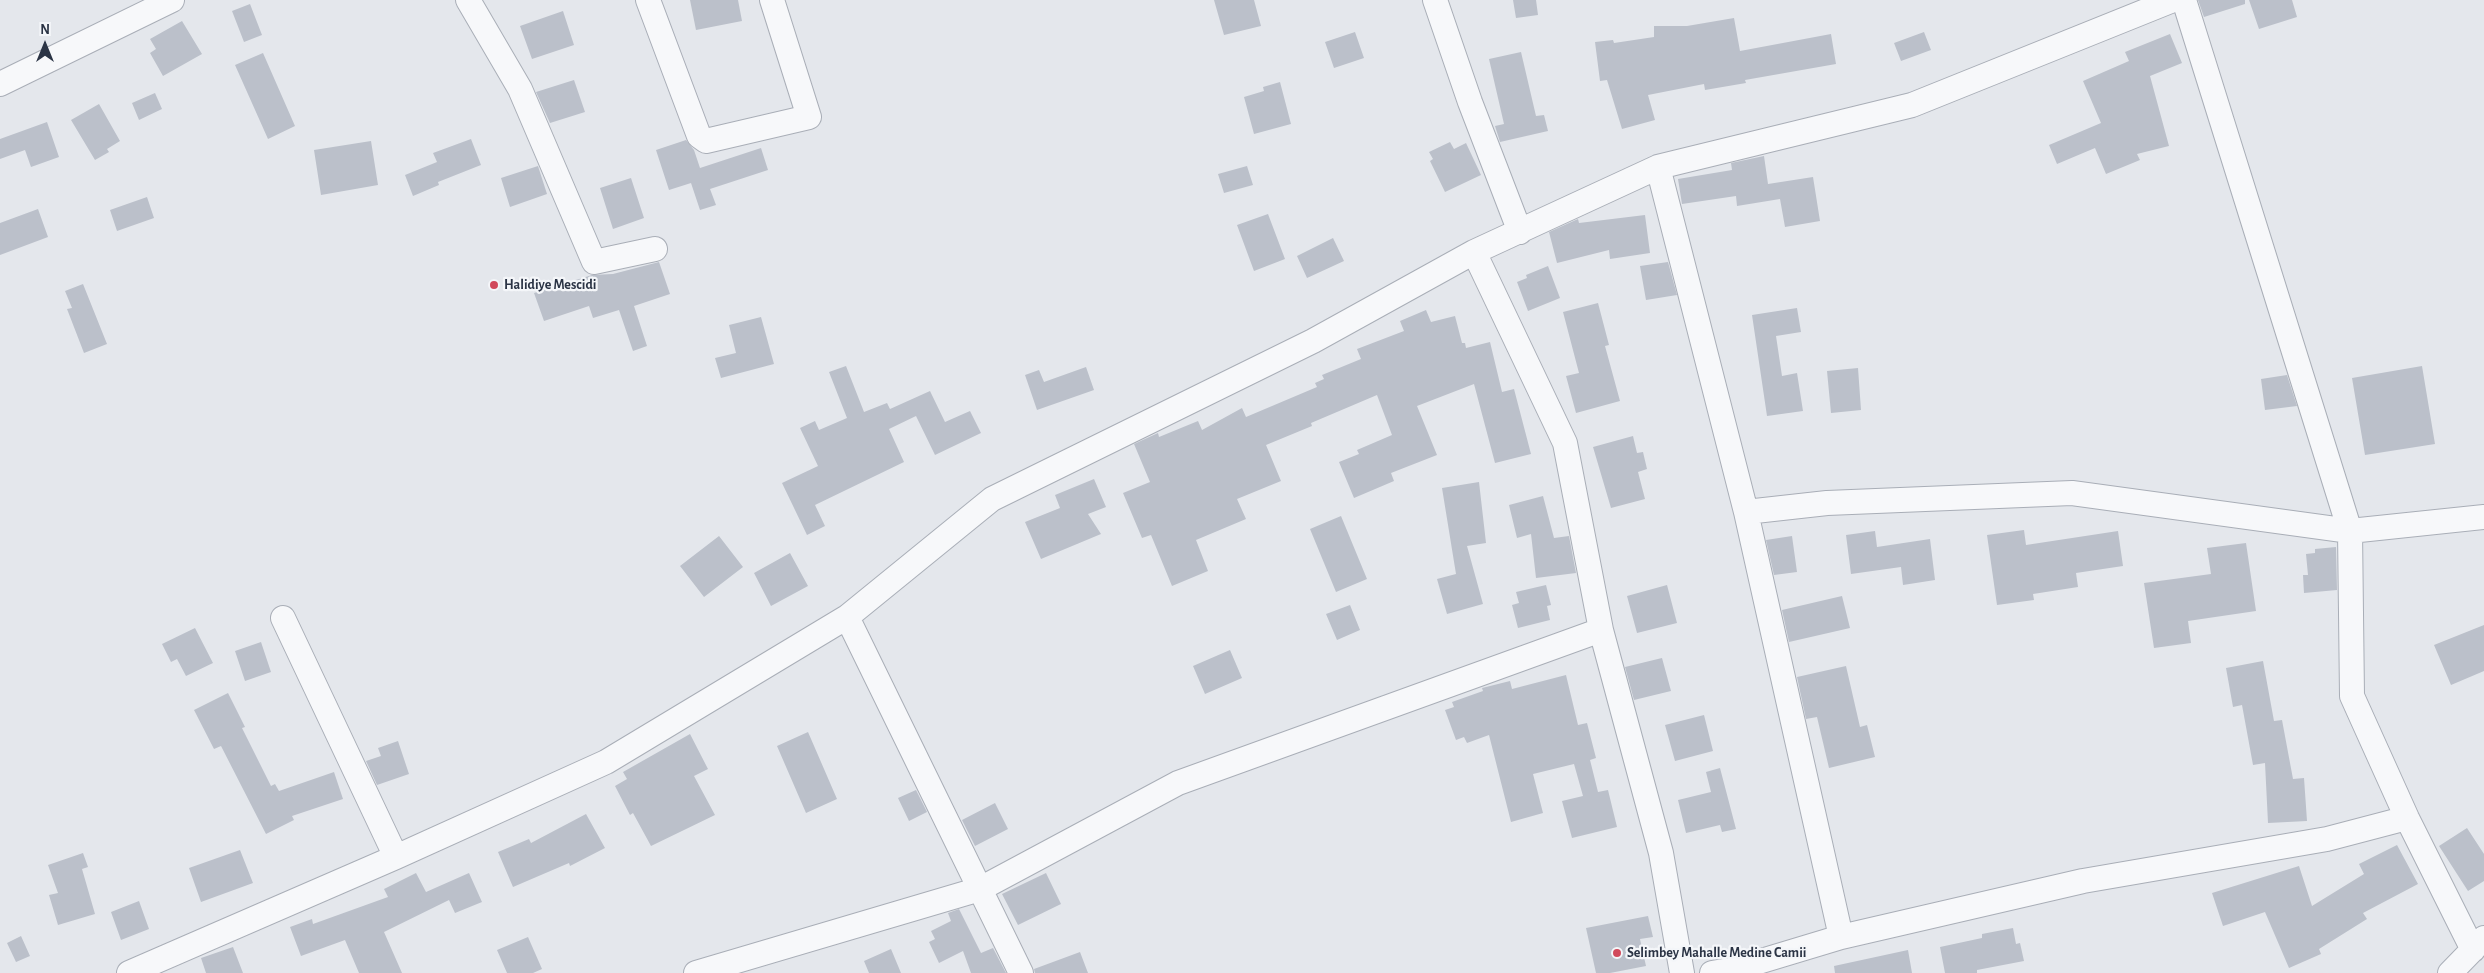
<!DOCTYPE html>
<html>
<head>
<meta charset="utf-8">
<style>
	body { margin:0 }
	#map { position:relative; width:2484px; height:973px; overflow:hidden; background:#e4e7ec; font-family:"Alegreya Sans",sans-serif }
	canvas { display:block }
	.north { position:absolute; left:20px; top:20px; width:50px; height:50px; -webkit-text-stroke:4px #f4f6f9; paint-order:stroke; rotate:0deg; font-size:14px; font-weight:700; line-height:20px; text-align:center; color:#2b3445 }
	.north::after { content:''; display:block; margin:auto; width:18px; height:22px; background:#2b3445; clip-path:polygon(50% 0,100% 100%,50% 72%,0 100%) }
</style>
</head>
<body>
<div id="map">
<canvas width="2484" height="973"></canvas>
<div class="north">N</div>
</div>
<script>
const ctx = document.querySelector('canvas').getContext('2d');
ctx.lineJoin = 'round';
function fillPath(path, color) { ctx.fillStyle = color; ctx.fill(path, 'evenodd'); }
function trace(path, color, width, dash) { ctx.strokeStyle = color; ctx.lineWidth = width; ctx.lineCap = dash ? 'butt' : 'round'; ctx.setLineDash(dash || []); ctx.stroke(path); }
function write(font, color, halo, rows, align = 'center') {
  ctx.font = font + ' "Alegreya Sans",sans-serif'; ctx.lineWidth = 4.5; ctx.setLineDash([]); ctx.textBaseline = 'middle'; ctx.strokeStyle = halo; ctx.fillStyle = color; for (const [text, x, y, turn = 0] of rows) {
    ctx.save(); ctx.translate(x, y); ctx.rotate((+turn || 0) * Math.PI / 180); ctx.textAlign = isNaN(turn) ? turn : align; if (halo) ctx.strokeText(text, 0, 0); ctx.fillText(text, 0, 0); ctx.restore();
  }
}
const building = new Path2D(`
	M 690,0 L 738,0 L 742,21 L 696,30 Z
	M 1214,0 L 1254,0 L 1261,26 L 1224,35 Z
	M 1513,0 L 1536,0 L 1538,15 L 1516,18 Z
	M 2198,0 L 2245,0 L 2245,4 L 2204,17 Z
	M 2249,0 L 2292,0 L 2297,17 L 2259,29 Z
	M 250,4 L 262,35 L 244,42 L 232,11 Z
	M 563,11 L 574,45 L 532,59 L 520,26 Z
	M 1734,18 L 1740,51 L 1831,34 L 1836,64 L 1745,80 L 1746,83 L 1705,90 L 1704,84 L 1648,95 L 1655,120 L 1622,129 L 1607,80 L 1600,81 L 1595,42 L 1613,40 L 1614,43 L 1654,37 L 1654,26 L 1687,26 Z
	M 182,21 L 202,54 L 163,76 L 150,53 L 156,49 L 150,39 Z
	M 1355,32 L 1364,58 L 1334,68 L 1325,42 Z
	M 1924,32 L 1931,50 L 1901,61 L 1894,43 Z
	M 2170,34 L 2182,63 L 2150,76 L 2169,146 L 2137,154 L 2140,160 L 2106,174 L 2095,148 L 2057,164 L 2049,145 L 2101,123 L 2083,81 L 2129,61 L 2125,52 Z
	M 1521,52 L 1536,116 L 1544,115 L 1548,131 L 1500,142 L 1495,126 L 1504,124 L 1489,59 Z
	M 263,53 L 295,126 L 268,139 L 235,65 Z
	M 574,80 L 585,112 L 550,123 L 536,92 Z
	M 1280,82 L 1291,124 L 1254,134 L 1244,97 L 1264,91 L 1263,87 Z
	M 155,93 L 162,109 L 139,120 L 132,103 Z
	M 99,104 L 120,141 L 107,149 L 109,152 L 95,160 L 71,120 Z
	M 47,122 L 59,157 L 31,167 L 25,150 L 0,159 L 0,139 Z
	M 471,139 L 481,165 L 438,182 L 439,185 L 413,196 L 405,175 L 437,162 L 433,153 Z
	M 686,140 L 694,150 L 700,168 L 761,148 L 768,170 L 710,189 L 716,205 L 700,210 L 691,183 L 669,190 L 656,150 Z
	M 371,141 L 378,185 L 321,195 L 314,150 Z
	M 1450,142 L 1454,149 L 1466,143 L 1481,175 L 1445,192 L 1430,161 L 1433,159 L 1429,152 Z
	M 1764,156 L 1768,184 L 1813,177 L 1820,221 L 1785,227 L 1780,199 L 1737,206 L 1736,196 L 1682,204 L 1678,179 L 1732,170 L 1731,163 Z
	M 538,166 L 547,194 L 510,207 L 501,178 Z
	M 1247,166 L 1253,185 L 1224,193 L 1218,174 Z
	M 631,178 L 644,218 L 613,229 L 600,188 Z
	M 147,197 L 154,218 L 117,231 L 110,210 Z
	M 38,209 L 48,237 L 0,255 L 0,223 Z
	M 1268,214 L 1285,259 L 1254,271 L 1237,225 Z
	M 1645,215 L 1650,253 L 1610,259 L 1609,250 L 1557,263 L 1549,232 L 1578,219 L 1579,223 Z
	M 1333,238 L 1344,261 L 1307,278 L 1297,256 Z
	M 659,262 L 670,294 L 634,306 L 647,346 L 633,351 L 619,310 L 593,318 L 589,306 L 544,321 L 534,293 L 592,275 L 613,274 Z
	M 1668,262 L 1677,295 L 1646,300 L 1640,266 Z
	M 1548,266 L 1560,298 L 1528,311 L 1517,282 L 1527,278 L 1526,275 Z
	M 83,284 L 107,344 L 84,353 L 67,309 L 72,308 L 65,291 Z
	M 1598,303 L 1609,345 L 1605,346 L 1620,401 L 1576,413 L 1566,376 L 1579,373 L 1563,312 Z
	M 1797,308 L 1801,332 L 1776,336 L 1782,376 L 1797,373 L 1803,411 L 1767,416 L 1752,315 Z
	M 1426,310 L 1431,322 L 1455,316 L 1462,343 L 1465,343 L 1466,348 L 1490,342 L 1502,392 L 1514,389 L 1531,454 L 1495,463 L 1474,384 L 1417,406 L 1437,455 L 1391,473 L 1394,481 L 1354,498 L 1339,462 L 1359,454 L 1357,450 L 1392,435 L 1377,395 L 1311,423 L 1312,426 L 1266,445 L 1281,481 L 1237,499 L 1246,519 L 1196,540 L 1208,571 L 1172,586 L 1151,535 L 1142,538 L 1123,493 L 1150,482 L 1134,444 L 1158,433 L 1159,437 L 1198,421 L 1202,430 L 1242,408 L 1246,417 L 1317,387 L 1315,383 L 1324,379 L 1322,375 L 1361,359 L 1357,349 L 1404,331 L 1400,321 Z
	M 761,317 L 774,364 L 721,378 L 715,358 L 736,353 L 729,325 Z
	M 846,366 L 864,412 L 887,403 L 890,409 L 930,391 L 945,422 L 970,411 L 981,433 L 935,455 L 916,416 L 889,429 L 904,462 L 815,505 L 825,526 L 807,535 L 782,483 L 818,466 L 800,428 L 815,421 L 819,430 L 847,418 L 829,372 Z
	M 2422,366 L 2435,444 L 2365,455 L 2352,378 Z
	M 1086,367 L 1094,390 L 1037,410 L 1025,375 L 1039,370 L 1044,382 Z
	M 1858,368 L 1861,410 L 1831,413 L 1827,371 Z
	M 2287,375 L 2297,406 L 2265,410 L 2261,379 Z
	M 1633,436 L 1637,453 L 1643,452 L 1647,469 L 1638,472 L 1645,499 L 1611,508 L 1593,447 Z
	M 1094,479 L 1106,507 L 1088,514 L 1101,534 L 1041,559 L 1025,522 L 1060,508 L 1055,495 Z
	M 1479,482 L 1486,543 L 1467,546 L 1483,604 L 1447,614 L 1437,579 L 1456,574 L 1442,488 Z
	M 1543,496 L 1554,538 L 1569,536 L 1576,573 L 1536,578 L 1531,534 L 1517,538 L 1509,505 Z
	M 1341,516 L 1367,579 L 1336,592 L 1310,529 Z
	M 2024,530 L 2026,545 L 2118,531 L 2123,566 L 2076,573 L 2078,587 L 2033,594 L 2034,600 L 1997,605 L 1987,535 Z
	M 1875,531 L 1877,547 L 1930,539 L 1935,580 L 1903,585 L 1901,567 L 1851,574 L 1846,535 Z
	M 719,536 L 743,567 L 704,597 L 680,566 Z
	M 1792,536 L 1797,572 L 1774,575 L 1766,540 Z
	M 2246,543 L 2256,611 L 2188,621 L 2191,643 L 2154,648 L 2144,583 L 2211,574 L 2207,548 Z
	M 2336,547 L 2337,590 L 2304,593 L 2303,575 L 2308,575 L 2306,554 L 2315,553 L 2315,549 Z
	M 790,553 L 808,586 L 771,606 L 754,573 Z
	M 1546,585 L 1551,605 L 1547,606 L 1550,620 L 1518,628 L 1512,605 L 1519,603 L 1516,592 Z
	M 1667,585 L 1677,623 L 1637,633 L 1627,596 Z
	M 1842,596 L 1850,628 L 1789,642 L 1782,610 Z
	M 1350,605 L 1360,630 L 1337,640 L 1326,614 Z
	M 2484,625 L 2484,671 L 2451,685 L 2434,645 Z
	M 195,628 L 213,663 L 186,676 L 177,659 L 171,662 L 162,644 Z
	M 261,642 L 271,672 L 245,681 L 235,651 Z
	M 1230,650 L 1242,678 L 1205,694 L 1193,666 Z
	M 1662,658 L 1671,691 L 1634,700 L 1625,667 Z
	M 2263,661 L 2274,721 L 2282,720 L 2293,779 L 2304,778 L 2307,821 L 2268,823 L 2265,763 L 2253,765 L 2242,705 L 2233,707 L 2226,668 Z
	M 1846,666 L 1860,727 L 1867,725 L 1875,757 L 1829,768 L 1817,717 L 1806,719 L 1797,677 Z
	M 1566,675 L 1578,725 L 1587,723 L 1596,758 L 1590,760 L 1598,792 L 1608,790 L 1617,827 L 1572,838 L 1562,801 L 1583,796 L 1574,764 L 1533,774 L 1543,813 L 1511,822 L 1489,735 L 1467,743 L 1464,737 L 1456,740 L 1445,710 L 1454,707 L 1452,702 L 1483,691 L 1482,688 L 1510,681 L 1512,689 Z
	M 228,693 L 245,727 L 242,728 L 271,786 L 275,784 L 279,791 L 334,772 L 343,799 L 292,816 L 294,820 L 266,834 L 221,746 L 214,749 L 194,710 Z
	M 1704,715 L 1713,751 L 1675,761 L 1665,725 Z
	M 808,732 L 837,799 L 806,813 L 777,746 Z
	M 690,734 L 708,769 L 694,776 L 715,815 L 651,846 L 633,813 L 630,815 L 615,786 L 627,779 L 623,772 Z
	M 398,741 L 409,774 L 377,785 L 366,761 L 381,756 L 378,748 Z
	M 1720,768 L 1736,829 L 1722,832 L 1720,825 L 1686,833 L 1678,800 L 1711,792 L 1706,772 Z
	M 916,790 L 927,812 L 909,821 L 898,798 Z
	M 995,803 L 1008,829 L 975,846 L 962,820 Z
	M 586,814 L 605,848 L 570,866 L 569,863 L 513,887 L 498,852 L 529,839 L 531,843 Z
	M 2467,828 L 2484,854 L 2484,881 L 2468,891 L 2439,846 Z
	M 2397,845 L 2418,884 L 2363,913 L 2367,919 L 2319,949 L 2321,954 L 2289,968 L 2265,912 L 2223,926 L 2212,893 L 2299,866 L 2312,906 L 2364,874 L 2359,864 Z
	M 240,850 L 253,883 L 201,902 L 189,868 Z
	M 83,853 L 88,867 L 82,869 L 95,914 L 58,925 L 49,895 L 58,893 L 48,865 Z
	M 416,873 L 426,892 L 469,873 L 482,902 L 455,913 L 449,900 L 384,932 L 402,973 L 359,973 L 345,940 L 301,956 L 290,927 L 312,919 L 313,924 L 388,897 L 384,889 Z
	M 1046,873 L 1061,904 L 1018,925 L 1002,894 Z
	M 139,901 L 149,929 L 121,940 L 111,912 Z
	M 959,909 L 981,953 L 993,948 L 1006,973 L 971,973 L 963,951 L 939,963 L 929,942 L 935,939 L 931,931 L 951,921 L 948,913 Z
	M 1648,916 L 1653,937 L 1640,939 L 1646,966 L 1610,973 L 1596,973 L 1586,928 Z
	M 2013,928 L 2016,944 L 2020,943 L 2024,961 L 1977,970 L 1977,973 L 1945,973 L 1940,947 L 1982,938 L 1982,934 Z
	M 21,936 L 30,956 L 16,962 L 7,943 Z
	M 528,937 L 542,969 L 533,973 L 507,973 L 497,950 Z
	M 233,947 L 243,973 L 206,973 L 201,958 Z
	M 891,949 L 901,973 L 869,973 L 864,961 Z
	M 1908,950 L 1912,973 L 1835,973 L 1834,966 Z
	M 1080,952 L 1088,973 L 1035,973 L 1034,969 Z`);
const minor = new Path2D(`
	M 468,0 L 520,89 L 594,262 L 655,249
	M 648,0 L 699,136 L 706,141 L 809,117 L 772,0
	M 1435,0 L 1470,102 L 1520,232
	M 2184,0 L 2350,531 L 2352,696 L 2407,818 L 2473,950
	M 0,84 L 172,0
	M 1658,167 L 1746,512 L 1841,937
	M 1474,252 L 1565,443 L 1601,630 L 1661,853 L 1682,973
	M 1746,512 L 1827,503 L 2072,493 L 2350,531 L 2484,517
	M 847,617 L 1021,973
	M 283,618 L 396,857
	M 129,973 L 396,857 L 606,762 L 847,617 L 992,499 L 1313,341 L 1474,252 L 1658,167 L 1912,105 L 2173,0
	M 696,973 L 980,889 L 1178,783 L 1601,630
	M 1712,973 L 1735,969 L 1841,937 L 2083,881 L 2327,839 L 2407,818
	M 2450,973 L 2484,938`);
const markers = [
	[494,285,5,"#d1495b"],
	[1617,953,5,"#d1495b"]
];
const poiNames = [
	["Halidiye Mescidi",504,285],
	["Selimbey Mahalle Medine Camii",1627,953]
];
fillPath(building, '#bbc0ca');
trace(minor, '#a9aeb7', 26);
trace(minor, '#f7f8fa', 24);
for (const [x, y, r, color] of markers) { const dot = new Path2D(); dot.arc(x, y, r, 0, 2 * Math.PI); ctx.fillStyle = color; ctx.fill(dot); trace(dot, '#f4f6f9', 2); }
write('bold 14px', '#2b3445', '#f4f6f9', poiNames, 'left');
</script>
</body>
</html>
